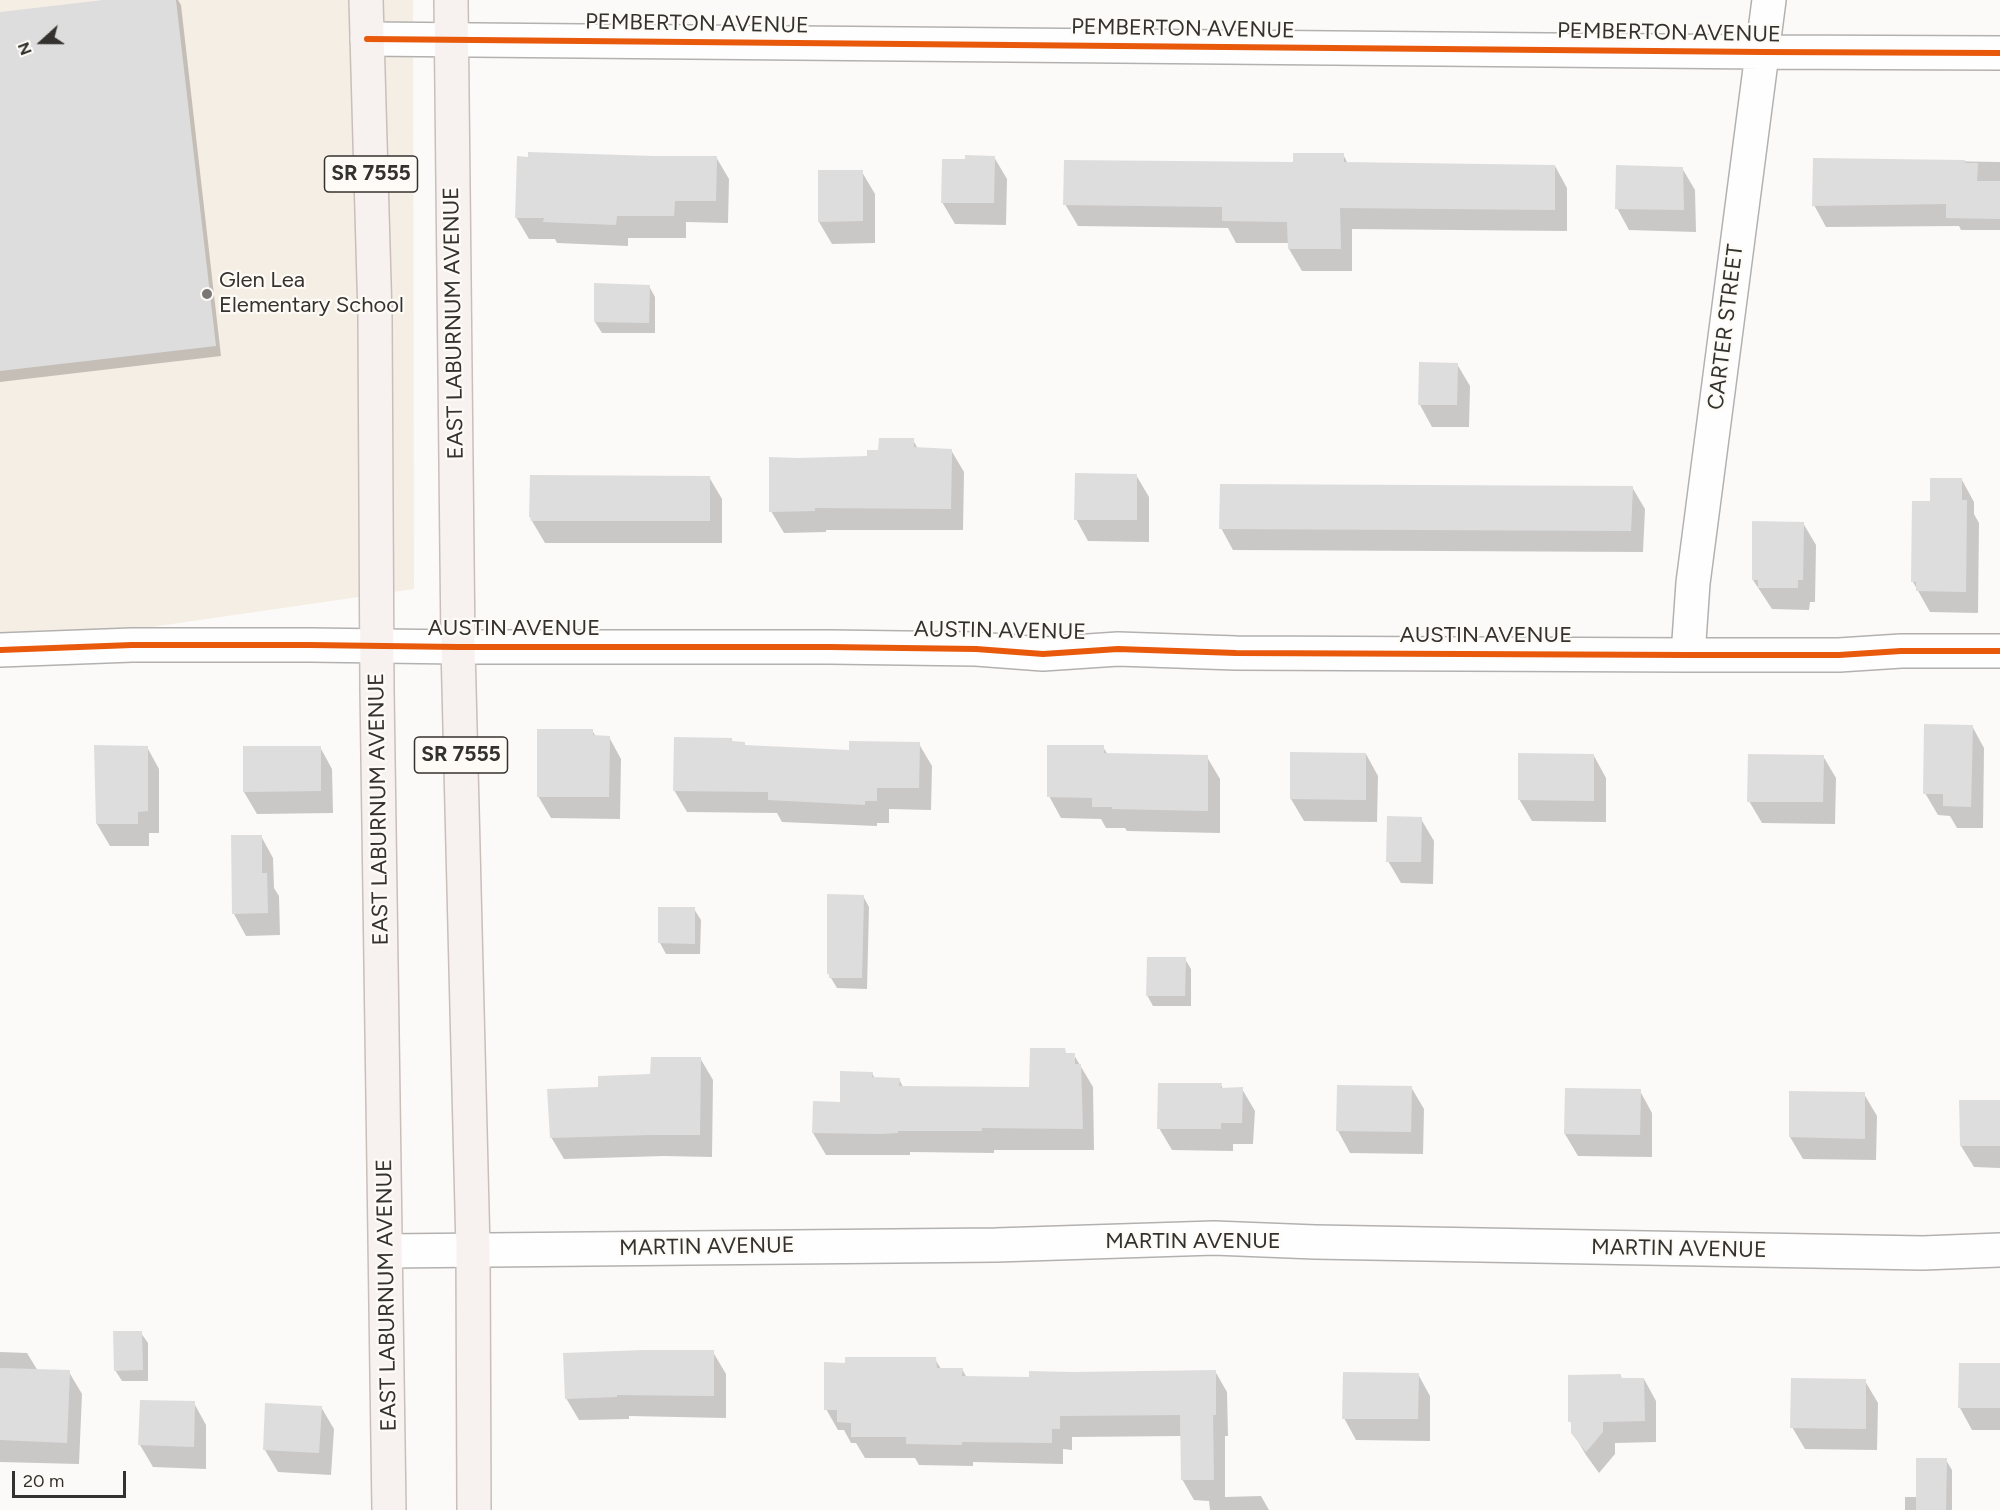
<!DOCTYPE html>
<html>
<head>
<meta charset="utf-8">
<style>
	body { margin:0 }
	#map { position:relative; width:2000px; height:1510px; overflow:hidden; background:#fcfaf8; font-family:Figtree,sans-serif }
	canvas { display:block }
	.north { position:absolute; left:12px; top:12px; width:60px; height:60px; -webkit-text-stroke:4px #fefbf6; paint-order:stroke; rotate:249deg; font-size:16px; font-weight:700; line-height:24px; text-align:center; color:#34322f }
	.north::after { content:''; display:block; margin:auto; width:21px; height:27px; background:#34322f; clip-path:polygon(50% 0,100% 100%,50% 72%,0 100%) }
	.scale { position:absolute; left:12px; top:1471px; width:114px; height:27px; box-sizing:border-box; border:3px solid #34322f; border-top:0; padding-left:8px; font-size:18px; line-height:21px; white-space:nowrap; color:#34322f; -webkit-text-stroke:4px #fefbf6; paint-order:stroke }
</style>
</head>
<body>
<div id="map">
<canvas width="2000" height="1510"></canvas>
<div class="north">N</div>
<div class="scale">20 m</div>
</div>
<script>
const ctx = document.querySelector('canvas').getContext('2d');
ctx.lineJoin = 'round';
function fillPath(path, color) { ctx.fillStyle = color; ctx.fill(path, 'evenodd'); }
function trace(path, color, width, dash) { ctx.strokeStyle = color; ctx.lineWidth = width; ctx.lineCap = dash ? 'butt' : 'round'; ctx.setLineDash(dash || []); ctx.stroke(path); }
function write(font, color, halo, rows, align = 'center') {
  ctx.font = font + ' Figtree,sans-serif'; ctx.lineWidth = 4.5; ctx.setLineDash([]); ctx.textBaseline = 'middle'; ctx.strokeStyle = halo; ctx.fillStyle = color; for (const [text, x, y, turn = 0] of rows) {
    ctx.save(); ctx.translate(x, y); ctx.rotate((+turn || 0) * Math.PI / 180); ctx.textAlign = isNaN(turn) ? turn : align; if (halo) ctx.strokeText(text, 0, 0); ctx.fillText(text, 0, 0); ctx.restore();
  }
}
const built = new Path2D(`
	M 0,0 L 413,0 L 414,589 L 0,649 Z`);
const shadow = new Path2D(`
	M 122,0 L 178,0 L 181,5 L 221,356 L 0,382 L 0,14 Z
	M 1343,154 L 1348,164 L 1555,166 L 1567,188 L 1567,231 L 1352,229 L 1352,271 L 1302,271 L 1289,249 L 1289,243 L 1236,243 L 1228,228 L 1078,226 L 1065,204 Z
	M 654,157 L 716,157 L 729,179 L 728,223 L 686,222 L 686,238 L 628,238 L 628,246 L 557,243 L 555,239 L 529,239 L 516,217 Z
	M 994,157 L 1007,179 L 1006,225 L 955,224 L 942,202 L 966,161 Z
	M 1814,159 L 2000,162 L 2000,230 L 1961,230 L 1959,226 L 1826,227 L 1814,205 Z
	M 1682,168 L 1695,190 L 1696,232 L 1629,230 L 1617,208 Z
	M 862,172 L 875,194 L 875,243 L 832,244 L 819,222 Z
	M 649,286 L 655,297 L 655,333 L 602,333 L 595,322 Z
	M 1457,364 L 1470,386 L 1469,427 L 1432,427 L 1420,405 Z
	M 913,440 L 918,449 L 951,450 L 964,472 L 963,530 L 826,530 L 826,532 L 784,533 L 771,511 L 798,460 L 869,458 L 880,451 Z
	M 1136,475 L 1149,497 L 1149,542 L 1088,541 L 1076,519 Z
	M 709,477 L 722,499 L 722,543 L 545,543 L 532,521 Z
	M 1962,480 L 1974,502 L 1974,514 L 1979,523 L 1978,613 L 1930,612 L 1913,582 L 1932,503 Z
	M 1632,487 L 1645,509 L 1643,552 L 1233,550 L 1221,528 Z
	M 1803,523 L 1816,545 L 1815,602 L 1810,602 L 1809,610 L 1772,609 L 1753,580 Z
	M 1972,726 L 1984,748 L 1983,828 L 1957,828 L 1950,816 L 1938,815 L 1925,793 Z
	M 592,730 L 596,737 L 609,737 L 621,759 L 620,819 L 551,818 L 538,796 Z
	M 732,740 L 733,743 L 746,747 L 850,752 L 919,744 L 932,766 L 931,810 L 889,809 L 889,823 L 877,823 L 877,826 L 782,822 L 777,813 L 687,812 L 674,790 Z
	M 147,747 L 159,769 L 159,833 L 149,833 L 149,846 L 110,846 L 97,824 Z
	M 320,747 L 332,769 L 333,813 L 257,814 L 244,792 Z
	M 1103,747 L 1108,755 L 1207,757 L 1220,779 L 1220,833 L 1127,831 L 1125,828 L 1106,828 L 1101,819 L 1061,818 L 1049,796 Z
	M 1366,754 L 1378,776 L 1377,822 L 1304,821 L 1291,799 Z
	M 1594,756 L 1606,778 L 1606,822 L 1532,821 L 1519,799 Z
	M 1823,756 L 1836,778 L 1835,824 L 1762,823 L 1749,801 Z
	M 1421,819 L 1434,841 L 1433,884 L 1401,883 L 1388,861 Z
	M 261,836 L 273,858 L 274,888 L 279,896 L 280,935 L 246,936 L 234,914 Z
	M 863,896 L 869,907 L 867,989 L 837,988 L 828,973 Z
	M 694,909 L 701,920 L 700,954 L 666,954 L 660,943 Z
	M 1185,959 L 1191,969 L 1191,1006 L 1153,1006 L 1147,995 Z
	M 1064,1050 L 1067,1054 L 1074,1055 L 1093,1087 L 1094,1150 L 994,1150 L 994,1153 L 910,1152 L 910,1155 L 826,1155 L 813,1133 L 872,1073 L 875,1079 L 899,1079 L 903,1087 L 1031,1088 Z
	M 700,1058 L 713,1080 L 712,1157 L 664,1156 L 564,1159 L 551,1137 L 600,1089 L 652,1076 Z
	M 1221,1085 L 1223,1089 L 1242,1089 L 1255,1111 L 1253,1144 L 1233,1144 L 1233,1151 L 1172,1150 L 1159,1128 Z
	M 1411,1087 L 1424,1109 L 1423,1154 L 1350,1153 L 1338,1131 Z
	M 1640,1091 L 1652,1113 L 1652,1157 L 1578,1156 L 1565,1134 Z
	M 1791,1093 L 1864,1094 L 1877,1116 L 1876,1160 L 1803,1159 L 1790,1137 Z
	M 2000,1102 L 2000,1168 L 1974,1167 L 1961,1146 Z
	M 141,1333 L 148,1343 L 148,1381 L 122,1381 L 115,1370 Z
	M 0,1352 L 27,1353 L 38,1371 L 69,1372 L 82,1394 L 79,1464 L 0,1462 Z
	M 713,1352 L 726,1374 L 726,1418 L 629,1416 L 629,1419 L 579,1420 L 566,1398 Z
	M 935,1359 L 941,1369 L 962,1369 L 967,1378 L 1030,1379 L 1215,1371 L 1227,1392 L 1228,1436 L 1225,1436 L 1225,1497 L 1261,1496 L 1269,1510 L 1210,1510 L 1209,1501 L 1194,1500 L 1182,1479 L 1182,1436 L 1072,1437 L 1072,1450 L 1063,1449 L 1063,1464 L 973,1462 L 973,1466 L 919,1465 L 915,1458 L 865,1458 L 856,1443 L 851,1443 L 844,1430 L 838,1430 L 826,1409 Z
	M 2000,1365 L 2000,1430 L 1972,1430 L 1960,1408 Z
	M 1418,1374 L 1430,1396 L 1430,1441 L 1356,1440 L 1344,1418 Z
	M 1621,1376 L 1622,1379 L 1644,1379 L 1656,1401 L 1656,1442 L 1615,1443 L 1615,1454 L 1599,1473 L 1586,1455 L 1573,1433 L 1573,1427 L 1570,1421 Z
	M 1865,1381 L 1878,1403 L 1877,1450 L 1805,1449 L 1792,1427 Z
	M 194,1403 L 206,1425 L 206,1469 L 153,1467 L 140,1445 Z
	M 321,1407 L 334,1429 L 331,1475 L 278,1472 L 265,1450 Z
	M 1946,1460 L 1952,1470 L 1952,1510 L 1905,1510 L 1905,1497 L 1917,1497 Z`);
const building = new Path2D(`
	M 103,0 L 176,0 L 216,346 L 0,371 L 0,12 Z
	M 528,152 L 654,156 L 717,156 L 716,201 L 675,201 L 674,216 L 617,216 L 616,225 L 543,222 L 544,218 L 515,218 L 517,156 L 528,157 Z
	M 1293,153 L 1344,153 L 1344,162 L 1555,165 L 1555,210 L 1340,208 L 1341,249 L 1288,249 L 1287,222 L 1222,221 L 1222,207 L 1063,205 L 1064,160 L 1293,162 Z
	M 965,155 L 995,156 L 994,203 L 941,203 L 942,159 L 965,159 Z
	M 1813,158 L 1965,160 L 1965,163 L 1978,163 L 1977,181 L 2000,181 L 2000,219 L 1946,218 L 1946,204 L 1812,206 Z
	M 1616,165 L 1683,167 L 1684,210 L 1615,209 Z
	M 818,170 L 863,170 L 863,221 L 818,222 Z
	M 594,283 L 650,285 L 649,323 L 594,322 Z
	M 1419,362 L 1458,363 L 1457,405 L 1418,405 Z
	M 879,438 L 914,438 L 914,447 L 952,449 L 951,509 L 815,508 L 815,511 L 769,512 L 769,457 L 798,458 L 867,456 L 867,450 L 878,450 Z
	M 1075,473 L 1137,474 L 1137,520 L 1074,520 Z
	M 530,475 L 710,476 L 710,521 L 531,521 L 530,517 L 529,517 Z
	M 1930,478 L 1962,478 L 1962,500 L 1967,500 L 1966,592 L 1916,591 L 1916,582 L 1911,582 L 1912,501 L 1930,501 Z
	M 1220,484 L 1633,486 L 1631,531 L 1219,529 Z
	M 1752,521 L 1804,522 L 1803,580 L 1798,580 L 1798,588 L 1758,588 L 1758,580 L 1752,580 Z
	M 1924,724 L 1973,725 L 1971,807 L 1943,806 L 1943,794 L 1923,794 Z
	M 537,729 L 593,729 L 593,735 L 610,736 L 609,797 L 537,797 Z
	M 674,737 L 732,738 L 732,741 L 745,742 L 745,745 L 849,750 L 849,741 L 920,742 L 919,788 L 877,788 L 877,801 L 865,801 L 865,805 L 768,800 L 768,792 L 673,791 Z
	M 94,745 L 148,746 L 148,811 L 138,812 L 138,824 L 96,824 Z
	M 1047,745 L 1104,745 L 1104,753 L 1208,755 L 1208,811 L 1112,809 L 1112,807 L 1092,807 L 1092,798 L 1047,797 Z
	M 243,746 L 321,746 L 321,791 L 243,792 Z
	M 1290,752 L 1366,753 L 1366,800 L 1290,799 Z
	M 1518,753 L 1594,754 L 1594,801 L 1518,800 Z
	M 1748,754 L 1824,755 L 1823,802 L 1747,802 Z
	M 1387,816 L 1422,817 L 1421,862 L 1386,862 Z
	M 231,835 L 262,835 L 262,873 L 267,873 L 268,913 L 232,914 Z
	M 827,894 L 864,895 L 862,978 L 829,978 L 829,974 L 827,974 Z
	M 658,907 L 695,907 L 695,944 L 658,943 Z
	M 1147,957 L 1186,957 L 1185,996 L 1146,996 Z
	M 1030,1048 L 1065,1048 L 1066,1053 L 1075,1053 L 1075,1064 L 1081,1064 L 1083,1129 L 982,1128 L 982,1131 L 898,1131 L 898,1133 L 881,1134 L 812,1133 L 813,1101 L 840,1102 L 840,1071 L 873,1072 L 872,1077 L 900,1078 L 899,1086 L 1029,1087 Z
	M 651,1057 L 701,1057 L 700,1135 L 650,1135 L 550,1138 L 547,1089 L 598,1087 L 598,1076 L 650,1074 Z
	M 1158,1083 L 1222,1083 L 1221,1088 L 1243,1087 L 1242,1123 L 1221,1123 L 1221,1129 L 1157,1129 Z
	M 1337,1085 L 1412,1086 L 1411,1132 L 1336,1131 Z
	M 1565,1088 L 1641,1089 L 1640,1135 L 1564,1134 Z
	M 1789,1091 L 1865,1092 L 1865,1139 L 1789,1137 Z
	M 1959,1100 L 2000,1100 L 2000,1146 L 1960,1146 Z
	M 113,1331 L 142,1331 L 143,1370 L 114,1371 Z
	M 643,1350 L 714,1350 L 714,1396 L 617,1395 L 617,1397 L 565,1399 L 563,1353 Z
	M 845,1357 L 936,1357 L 937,1368 L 963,1368 L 962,1376 L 1029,1377 L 1029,1371 L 1073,1372 L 1216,1370 L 1216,1415 L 1213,1415 L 1214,1480 L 1181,1480 L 1180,1415 L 1060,1416 L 1060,1429 L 1052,1429 L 1052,1443 L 962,1442 L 962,1445 L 906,1444 L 906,1437 L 851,1437 L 851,1423 L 837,1422 L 837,1410 L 824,1410 L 824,1362 L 845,1363 Z
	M 1959,1363 L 2000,1363 L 2000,1408 L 1958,1408 Z
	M 0,1368 L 70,1370 L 67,1443 L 0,1440 Z
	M 1343,1372 L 1419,1373 L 1418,1419 L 1342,1419 Z
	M 1621,1374 L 1621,1378 L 1644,1378 L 1645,1421 L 1603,1422 L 1603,1432 L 1586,1452 L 1571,1433 L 1571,1421 L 1568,1422 L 1568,1375 Z
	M 1791,1378 L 1866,1379 L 1866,1429 L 1790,1428 Z
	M 140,1400 L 195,1401 L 194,1447 L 138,1445 Z
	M 265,1403 L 322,1406 L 319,1453 L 263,1450 Z
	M 1916,1458 L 1947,1458 L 1946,1510 L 1916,1510 Z`);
const street = new Path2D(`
	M 367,39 L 1762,52 L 2000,53
	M 0,650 L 132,645 L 310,645 L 458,647 L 830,647 L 976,649 L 1043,654 L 1118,649 L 1236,653 L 1688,655 L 1839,655 L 1901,651 L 2000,651
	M 1688,655 L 1693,583 L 1769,0
	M 387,1251 L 996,1245 L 1214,1238 L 1315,1242 L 1923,1253 L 2000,1250`);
const primary = new Path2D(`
	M 366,0 L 375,317 L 377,689 L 389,1510
	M 451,0 L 458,647 L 473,1249 L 474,1510`);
const cycleway = new Path2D(`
	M 367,39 L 1762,52 L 2000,53
	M 0,650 L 132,645 L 310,645 L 458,647 L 830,647 L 976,649 L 1043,654 L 1118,649 L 1236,653 L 1688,655 L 1839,655 L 1901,651 L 2000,651`);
const markers = [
	[207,294,6,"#7a7875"]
];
const shields = [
	[371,174,93],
	[461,755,93]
];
const shieldNames = [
	["SR 7555",371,174],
	["SR 7555",461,755]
];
const streetNames = [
	["PEMBERTON AVENUE",697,24,1],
	["PEMBERTON AVENUE",1183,29,1],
	["PEMBERTON AVENUE",1669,33,1],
	["EAST LABURNUM AVENUE",454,323,-91],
	["CARTER STREET",1726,327,-83],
	["AUSTIN AVENUE",514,629],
	["AUSTIN AVENUE",1000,631,1],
	["AUSTIN AVENUE",1486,636],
	["EAST LABURNUM AVENUE",379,809,-91],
	["MARTIN AVENUE",1193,1242],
	["MARTIN AVENUE",707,1247,-1],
	["MARTIN AVENUE",1679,1249,1],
	["EAST LABURNUM AVENUE",387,1295,-91]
];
const poiNames = [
	["Glen Lea",219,281],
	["Elementary School",219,306]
];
fillPath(built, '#f5eee5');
fillPath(shadow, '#0003');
fillPath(building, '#deddde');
trace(street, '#b3b1af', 36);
trace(primary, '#c9beba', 36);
trace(street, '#fffefe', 33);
trace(primary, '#f7f2f0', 33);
trace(cycleway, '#e8590c', 6);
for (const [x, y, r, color] of markers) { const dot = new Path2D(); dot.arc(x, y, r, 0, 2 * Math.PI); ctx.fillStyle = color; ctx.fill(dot); trace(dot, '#fefbf6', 2); }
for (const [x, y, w] of shields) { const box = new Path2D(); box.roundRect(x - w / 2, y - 18, w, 36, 4.5); ctx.fillStyle = '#fefbf6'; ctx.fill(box); trace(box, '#34322f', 1.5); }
write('bold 21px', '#34322f', null, shieldNames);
write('22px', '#34322f', '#fefbf6', streetNames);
write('22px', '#34322f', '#fefbf6', poiNames, 'left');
</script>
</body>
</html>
